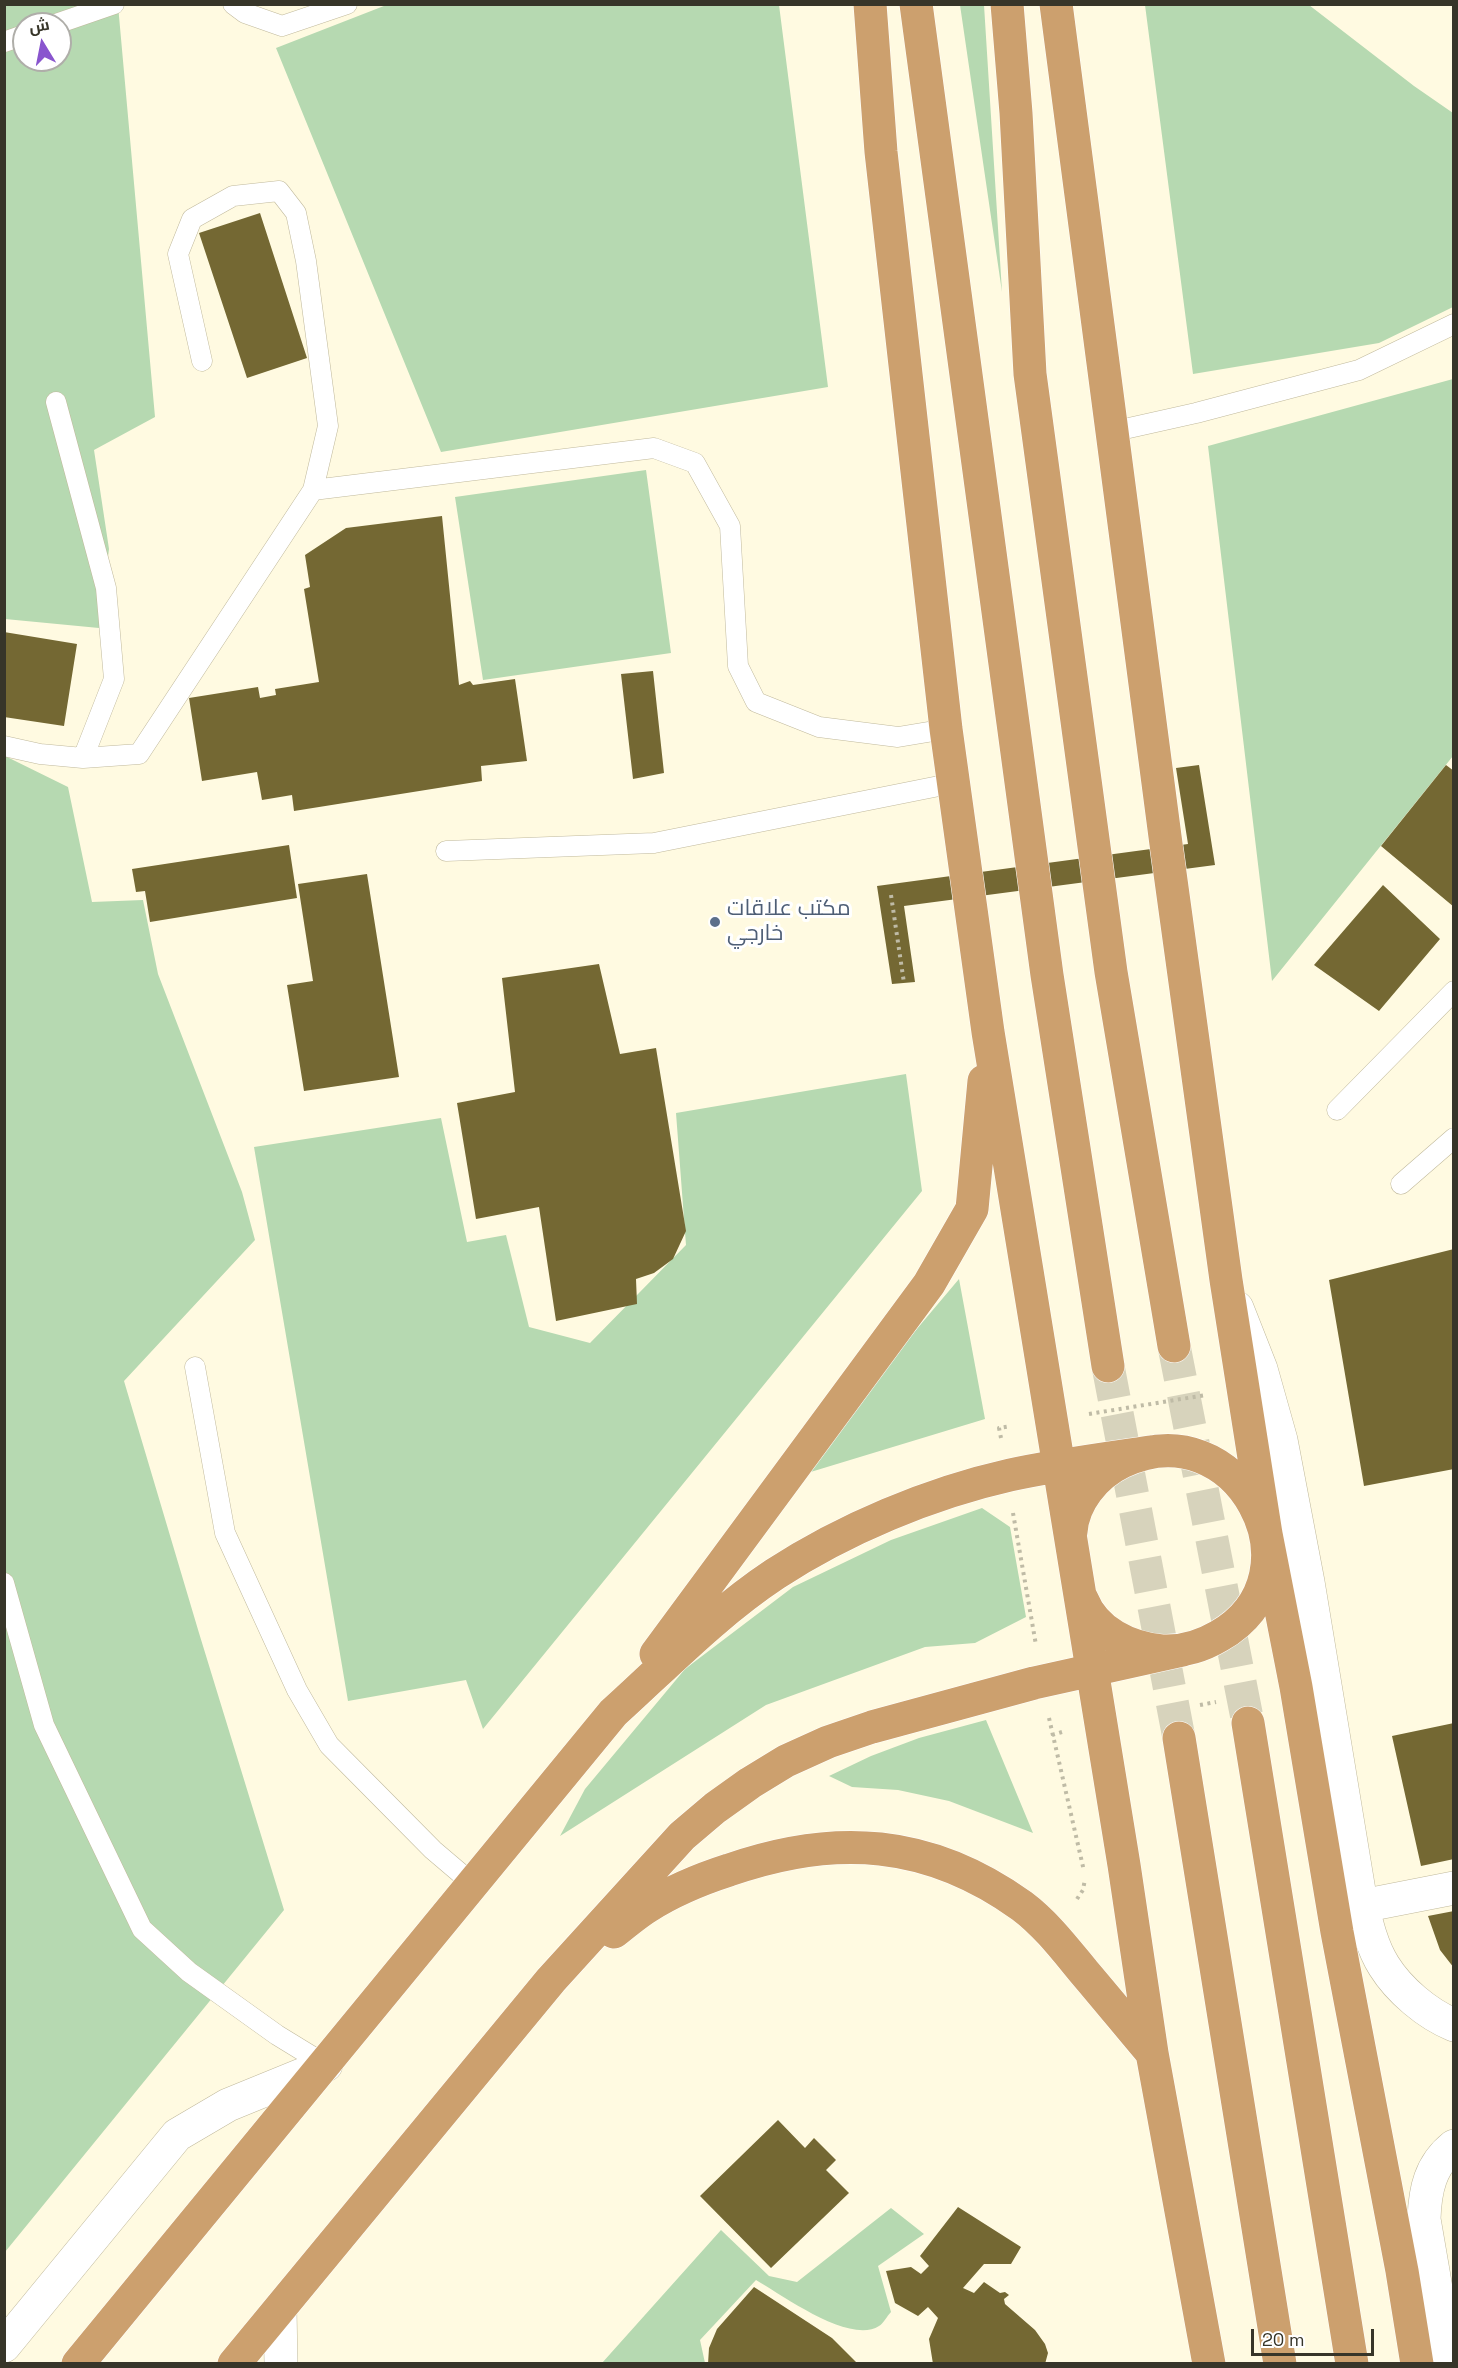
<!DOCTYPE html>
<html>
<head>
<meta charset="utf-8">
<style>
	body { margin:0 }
	#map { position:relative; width:1458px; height:2368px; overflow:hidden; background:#fffae1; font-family:"Space Grotesk",Cairo,sans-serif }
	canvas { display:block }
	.frame { position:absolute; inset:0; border:6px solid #373529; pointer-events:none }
	.north { position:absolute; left:12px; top:12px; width:60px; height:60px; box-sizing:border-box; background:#fff; border:2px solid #afaea9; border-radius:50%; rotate:350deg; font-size:16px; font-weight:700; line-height:24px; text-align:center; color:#373529 }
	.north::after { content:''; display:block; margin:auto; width:21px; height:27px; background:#8955ce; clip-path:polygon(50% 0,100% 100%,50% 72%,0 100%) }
	.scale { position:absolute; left:1251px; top:2329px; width:123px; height:27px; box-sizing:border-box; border:3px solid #373529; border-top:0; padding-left:8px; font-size:18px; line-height:21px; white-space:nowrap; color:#373529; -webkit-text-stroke:4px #fff; paint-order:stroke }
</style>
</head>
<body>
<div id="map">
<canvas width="1458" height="2368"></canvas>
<div class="frame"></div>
<div class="north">ش</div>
<div class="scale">20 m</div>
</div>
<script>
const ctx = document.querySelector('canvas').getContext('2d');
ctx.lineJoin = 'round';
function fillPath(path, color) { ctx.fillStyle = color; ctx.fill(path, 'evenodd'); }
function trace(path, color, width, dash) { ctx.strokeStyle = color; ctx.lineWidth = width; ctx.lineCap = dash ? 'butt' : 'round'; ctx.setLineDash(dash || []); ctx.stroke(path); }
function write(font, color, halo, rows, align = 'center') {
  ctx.font = font + ' "Space Grotesk",Cairo,sans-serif'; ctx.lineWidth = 6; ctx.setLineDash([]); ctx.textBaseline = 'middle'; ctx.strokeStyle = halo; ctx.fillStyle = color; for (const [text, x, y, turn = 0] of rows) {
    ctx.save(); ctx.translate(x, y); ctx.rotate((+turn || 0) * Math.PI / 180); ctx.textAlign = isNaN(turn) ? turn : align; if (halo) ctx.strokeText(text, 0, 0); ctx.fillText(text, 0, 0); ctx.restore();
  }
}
const green = new Path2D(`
	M 389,4 L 779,5 L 828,387 L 441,452 L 276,48 Z
	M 4,5 L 118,5 L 155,417 L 94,450 L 109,549 L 99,628 L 5,619 ZM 24,24 L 60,24 L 60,60 L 24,60 Z
	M 960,5 L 984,5 L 1002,292 Z
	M 1145,5 L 1309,5 L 1414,86 L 1453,113 L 1453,307 L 1379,343 L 1193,374 Z
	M 1453,379 L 1453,756 L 1272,981 L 1208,446 Z
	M 646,470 L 671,653 L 483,680 L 455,497 Z
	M 5,756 L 68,787 L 92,902 L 143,900 L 158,974 L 242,1192 L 255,1240 L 124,1381 L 199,1633 L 284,1910 L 5,2252 Z
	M 906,1074 L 922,1191 L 483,1729 L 466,1680 L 348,1701 L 254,1147 L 441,1118 L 467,1242 L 506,1235 L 529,1327 L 590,1343 L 686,1245 L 676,1113 Z
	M 959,1279 L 985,1419 L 804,1474 L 894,1356 Z
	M 982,1508 L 1010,1527 L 1026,1617 L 975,1643 L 925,1647 L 766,1705 L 560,1836 L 585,1789 L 685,1669 L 793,1587 L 891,1540 Z
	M 986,1720 L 1033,1833 L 949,1801 L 898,1790 L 852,1787 L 829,1776 L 871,1756 L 919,1738 Z
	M 891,2208 L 924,2234 L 878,2266 L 891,2312 C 887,2316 883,2324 879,2326 C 850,2345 782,2295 756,2280 L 700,2340 L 705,2363 L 602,2363 L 721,2230 L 769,2276 L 797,2282 Z`);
const building = new Path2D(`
	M 260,213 L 307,358 L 247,378 L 199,233 Z
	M 442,516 L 459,685 L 470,681 L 473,685 L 515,679 L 527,761 L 481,766 L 482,781 L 294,811 L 292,795 L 262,800 L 257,772 L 202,781 L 189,698 L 258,687 L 260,698 L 276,695 L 275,689 L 319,682 L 304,589 L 310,587 L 305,555 L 346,528 Z
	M 4,632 L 77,644 L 64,726 L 4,717 Z
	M 653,671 L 664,773 L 633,779 L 621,674 Z
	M 1199,765 L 1215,865 L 904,906 L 915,982 L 892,984 L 877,886 L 1188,844 L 1176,768 Z
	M 1446,765 L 1454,771 L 1454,907 L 1381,846 Z
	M 289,845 L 297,898 L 150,922 L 145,891 L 136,892 L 132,869 Z
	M 367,874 L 399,1077 L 304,1091 L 287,985 L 313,981 L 298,884 Z
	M 1383,885 L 1440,939 L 1379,1011 L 1314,965 Z
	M 599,964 L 620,1054 L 656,1048 L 686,1231 L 673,1259 L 654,1273 L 636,1279 L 637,1304 L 556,1321 L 539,1207 L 476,1219 L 457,1103 L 515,1092 L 502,978 Z
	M 1454,1249 L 1454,1469 L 1364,1486 L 1329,1280 Z
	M 1454,1723 L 1454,1859 L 1421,1866 L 1392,1736 Z
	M 1454,1911 L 1454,1968 L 1440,1950 L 1428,1916 Z
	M 778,2120 L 805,2148 L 814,2138 L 836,2160 L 826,2170 L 849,2193 L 771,2268 L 700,2196 Z
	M 958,2207 L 1021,2247 L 1011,2264 L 984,2264 L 963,2288 L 974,2293 L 984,2282 L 1000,2293 L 1005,2292 L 1009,2295 L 1004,2299 L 1005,2304 L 1035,2330 L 1045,2344 L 1048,2353 L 1045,2364 L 933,2364 L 929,2339 L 938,2318 L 928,2307 L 918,2316 L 895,2303 L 886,2271 L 911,2267 L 921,2274 L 929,2266 L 920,2256 Z
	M 754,2287 L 832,2338 L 858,2364 L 708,2364 L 709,2348 L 717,2329 Z`);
const trunkTunnel = new Path2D(`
	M 1174,1346 L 1248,1723
	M 1108,1366 L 1179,1738`);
const path = new Path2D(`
	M 891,895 L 904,983
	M 1089,1414 L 1206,1395
	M 1001,1438 L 999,1428 L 1011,1426
	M 1013,1513 L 1036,1645
	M 1200,1705 L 1216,1702
	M 1049,1718 L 1084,1871
	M 1052,1735 L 1062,1732
	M 1077,1899 L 1083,1890 L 1085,1879`);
const service = new Path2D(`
	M 233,4 L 245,13 L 282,26 L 347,4
	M 56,24 L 114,4
	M 4,42 L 24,35
	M 56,402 L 106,588 L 114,679 L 83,758
	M 1111,432 L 1196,413 L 1359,370 L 1454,324
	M 313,490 L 654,448 L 695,463 L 730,526 L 738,666 L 756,702 L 819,727 L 898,737 L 946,729
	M 4,746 L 40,754 L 83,758 L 139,754 L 313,490 L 328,426 L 306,261 L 296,213 L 279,191 L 233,196 L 192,219 L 178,254 L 202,361
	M 446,851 L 654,843 L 954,783
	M 1337,1110 L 1454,991
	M 1401,1184 L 1454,1138
	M 195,1367 L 225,1533 L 297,1690 L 329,1745 L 433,1850 L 473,1884
	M 4,1583 L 44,1725 L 142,1929 L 189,1972 L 277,2035 L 326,2065`);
const minor = new Path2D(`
	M 1362,1906 L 1454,1888`);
const tertiary = new Path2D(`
	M 1237,1308 L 1261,1369 L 1281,1440 L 1308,1582 L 1359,1891 C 1365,1916 1370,1944 1384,1966 C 1399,1990 1427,2014 1454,2025
	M 280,2309 L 281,2364
	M 4,2346 L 177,2135 L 228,2105 L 326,2065
	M 1449,2364 L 1424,2219 C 1425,2190 1430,2165 1454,2146`);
const trunk = new Path2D(`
	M 870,4 L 881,152 L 946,729 L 988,1032 L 1124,1865 L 1152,2053 L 1209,2364
	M 916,4 L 1047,975 L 1108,1366
	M 1007,4 L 1016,113 L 1030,374 L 1111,972 L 1174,1346
	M 1056,4 L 1166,844 L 1226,1280 L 1266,1534 L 1296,1687 L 1337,1932 L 1402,2271 L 1417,2364
	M 1071,1532 C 1073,1502 1095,1475 1122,1462 C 1237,1406 1327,1574 1219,1636 C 1202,1646 1182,1652 1162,1651 C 1129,1648 1095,1632 1082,1599
	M 656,1654 L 929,1284 L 972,1209 L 984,1081
	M 1248,1723 L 1352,2364
	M 1179,1738 L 1280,2364
	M 614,1932 C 625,1923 636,1914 647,1907 C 672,1891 701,1879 729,1870 C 835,1833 929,1839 1022,1906 C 1046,1924 1065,1949 1084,1972 C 1107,1999 1129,2026 1151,2052
	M 78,2364 L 613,1713 C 665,1666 716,1613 775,1574 C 844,1529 930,1493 1010,1475 C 1056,1465 1103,1459 1150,1452
	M 234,2364 L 551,1980 L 682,1836 L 715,1808 L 750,1783 L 786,1761 L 828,1742 L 872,1727 L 1034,1683 L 1183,1650`);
const markers = [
	[715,922,6,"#5c6f8a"]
];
const serviceNames = [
	["مكتب علاقات",727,909],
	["خارجي",727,934]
];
fillPath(green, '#b6d9b1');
fillPath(building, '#746833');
trace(trunkTunnel, '#d7d3bc', 33, [33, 16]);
trace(service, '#c0b99c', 21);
trace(minor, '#c0b99c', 34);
trace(tertiary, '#c0b99c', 34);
trace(trunk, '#fff', 34);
trace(path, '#bfbba6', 4, [3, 4.5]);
trace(service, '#fff', 20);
trace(minor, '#fff', 33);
trace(tertiary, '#fff', 33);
trace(trunk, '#cca06e', 33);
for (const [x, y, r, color] of markers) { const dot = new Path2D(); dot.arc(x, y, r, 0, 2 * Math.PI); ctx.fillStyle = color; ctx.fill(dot); trace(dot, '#fff', 2); }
write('22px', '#4e5e75', '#fff', serviceNames, 'left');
</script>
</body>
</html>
